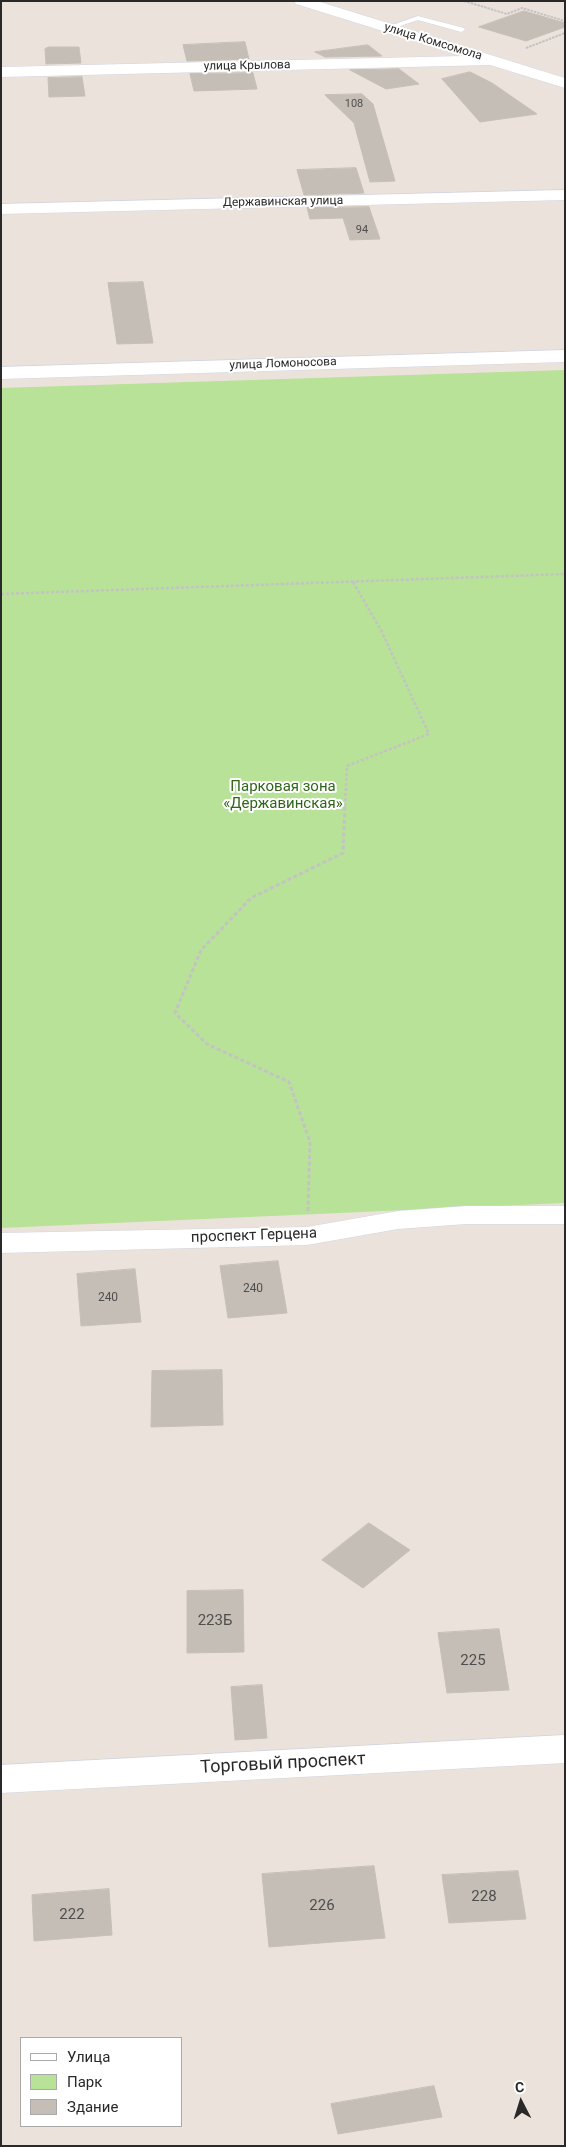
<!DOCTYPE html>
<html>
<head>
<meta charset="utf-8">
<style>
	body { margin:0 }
	#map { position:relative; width:566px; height:2147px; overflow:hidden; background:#ebe3db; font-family:Roboto,sans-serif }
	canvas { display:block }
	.frame { position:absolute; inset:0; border:2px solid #292929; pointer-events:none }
	.legend { position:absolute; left:20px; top:2037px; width:162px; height:90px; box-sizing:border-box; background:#fff; border:1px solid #a9a9a9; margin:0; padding:6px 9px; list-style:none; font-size:15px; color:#292929 }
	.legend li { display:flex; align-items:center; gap:10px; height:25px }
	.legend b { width:25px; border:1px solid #a9a9a9 }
	.north { position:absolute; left:496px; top:2077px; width:50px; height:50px; -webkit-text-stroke:4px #fff; paint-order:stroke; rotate:355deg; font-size:14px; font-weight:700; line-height:20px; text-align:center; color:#292929 }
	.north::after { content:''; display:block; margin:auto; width:18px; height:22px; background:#292929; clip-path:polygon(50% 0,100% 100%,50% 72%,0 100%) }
</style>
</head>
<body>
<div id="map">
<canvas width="566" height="2147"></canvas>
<div class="frame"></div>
<ul class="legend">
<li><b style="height:6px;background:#fff"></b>Улица</li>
<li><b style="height:14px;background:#b7e297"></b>Парк</li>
<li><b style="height:14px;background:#c4beb7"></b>Здание</li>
</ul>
<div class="north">С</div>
</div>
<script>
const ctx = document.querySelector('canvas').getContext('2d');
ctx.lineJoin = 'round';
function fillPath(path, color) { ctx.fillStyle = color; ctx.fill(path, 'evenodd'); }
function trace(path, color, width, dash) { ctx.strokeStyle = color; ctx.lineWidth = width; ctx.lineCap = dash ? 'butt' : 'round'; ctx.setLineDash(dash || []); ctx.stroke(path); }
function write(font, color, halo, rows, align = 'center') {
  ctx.font = font + ' Roboto,sans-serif'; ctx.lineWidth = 4; ctx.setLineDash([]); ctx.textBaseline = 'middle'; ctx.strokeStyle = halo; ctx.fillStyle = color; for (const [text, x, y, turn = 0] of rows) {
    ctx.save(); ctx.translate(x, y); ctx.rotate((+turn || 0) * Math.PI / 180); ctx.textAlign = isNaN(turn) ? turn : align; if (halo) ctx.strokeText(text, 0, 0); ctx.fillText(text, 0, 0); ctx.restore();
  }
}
const green = new Path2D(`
	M 565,370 L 565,1203 L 1,1228 L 1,388 Z`);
const building = new Path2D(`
	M 524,11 L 565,23 L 565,27 L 526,41 L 479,27 Z
	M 245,42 L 249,59 L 187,61 L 183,45 Z
	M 368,45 L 382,56 L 325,57 L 315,52 Z
	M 49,47 L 79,47 L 81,63 L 46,64 L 45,49 Z
	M 399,69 L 419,84 L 386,89 L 350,70 Z
	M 470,72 L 492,83 L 537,114 L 480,122 L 442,79 Z
	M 253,73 L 257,89 L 194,91 L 190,74 Z
	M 82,77 L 85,96 L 49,97 L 48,78 Z
	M 362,94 L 373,104 L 395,181 L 370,182 L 354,123 L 325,95 Z
	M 356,168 L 364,193 L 304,195 L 297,170 Z
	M 369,207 L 380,239 L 350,240 L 343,218 L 310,219 L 307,208 Z
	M 143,282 L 153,343 L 117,344 L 108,283 Z
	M 278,1261 L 287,1313 L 228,1318 L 220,1266 Z
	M 135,1269 L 141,1322 L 81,1326 L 77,1274 Z
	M 222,1370 L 223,1425 L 151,1427 L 152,1371 Z
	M 369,1523 L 410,1550 L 363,1588 L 322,1560 Z
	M 243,1590 L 244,1652 L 187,1653 L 187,1591 Z
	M 499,1629 L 509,1690 L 447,1693 L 438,1633 Z
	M 262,1685 L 267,1738 L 235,1740 L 231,1687 Z
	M 374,1866 L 385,1938 L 269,1947 L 262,1874 Z
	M 518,1871 L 526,1919 L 449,1923 L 442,1875 Z
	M 109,1889 L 112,1935 L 34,1941 L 32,1895 Z
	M 434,2086 L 442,2117 L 338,2134 L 331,2104 Z`);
const pathFar2 = new Path2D(`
	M 464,1 L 507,14 L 522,8 L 565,21
	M 526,48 L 565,33`);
const pathFar1 = new Path2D(`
	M 1,594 L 565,574
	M 345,806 L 347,766 L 429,734 L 381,630 L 353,582`);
const path = new Path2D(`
	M 308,1211 L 310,1142 L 289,1082 L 207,1044 L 175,1013 L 201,950 L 251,898 L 343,853 L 345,805`);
const service = new Path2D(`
	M 418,16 L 464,28 L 465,30 L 461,32 L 418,20 L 388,30 L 384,28 Z`);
const minor = new Path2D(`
	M 294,1 L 317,1 L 565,78 L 565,88 L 490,65 L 1,77 L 1,67 L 463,56 L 296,4 Z
	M 565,190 L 565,200 L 1,214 L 1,204 Z
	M 565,350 L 565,362 L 1,379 L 1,367 Z
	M 466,1206 L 565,1206 L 565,1224 L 466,1224 L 398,1229 L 307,1245 L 1,1253 L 1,1233 L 307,1227 L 398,1211 Z
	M 565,1735 L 565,1763 L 1,1793 L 1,1765 Z`);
const farNumbernames = [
	["108",354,104],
	["94",362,230]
];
const farStreetnames = [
	["улица Комсомола",433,42,17],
	["улица Крылова",247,66,-1],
	["Державинская улица",283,202,-1],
	["улица Ломоносова",283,364,-2]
];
const numberNames = [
	["240",253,1289],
	["240",108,1298]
];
const parkNames = [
	["Парковая зона",283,787],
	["«Державинская»",283,804]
];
const streetNames = [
	["проспект Герцена",254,1236,-2]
];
const nearNumbernames = [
	["223Б",215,1621],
	["225",473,1661],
	["228",484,1897],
	["226",322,1906],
	["222",72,1915]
];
const nearStreetnames = [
	["Торговый проспект",283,1764,-3]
];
fillPath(green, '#b7e297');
fillPath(building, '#c4beb7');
trace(building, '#c7bfb5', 1);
trace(service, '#d0d5e2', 1);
trace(minor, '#d0d5e2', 1);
trace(pathFar2, '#c3c3c3', 2, [2.5, 1]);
trace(pathFar1, '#c3c3c3', 2.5, [3, 2]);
trace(path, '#c3c3c3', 3, [4, 2.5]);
fillPath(service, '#fff');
fillPath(minor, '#fff');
write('11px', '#504e4c', null, farNumbernames);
write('12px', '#292929', '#fff', farStreetnames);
write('12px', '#504e4c', null, numberNames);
write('15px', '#30651a', '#fff', parkNames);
write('15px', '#292929', '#fff', streetNames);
write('15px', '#504e4c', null, nearNumbernames);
write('18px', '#292929', '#fff', nearStreetnames);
</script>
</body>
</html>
